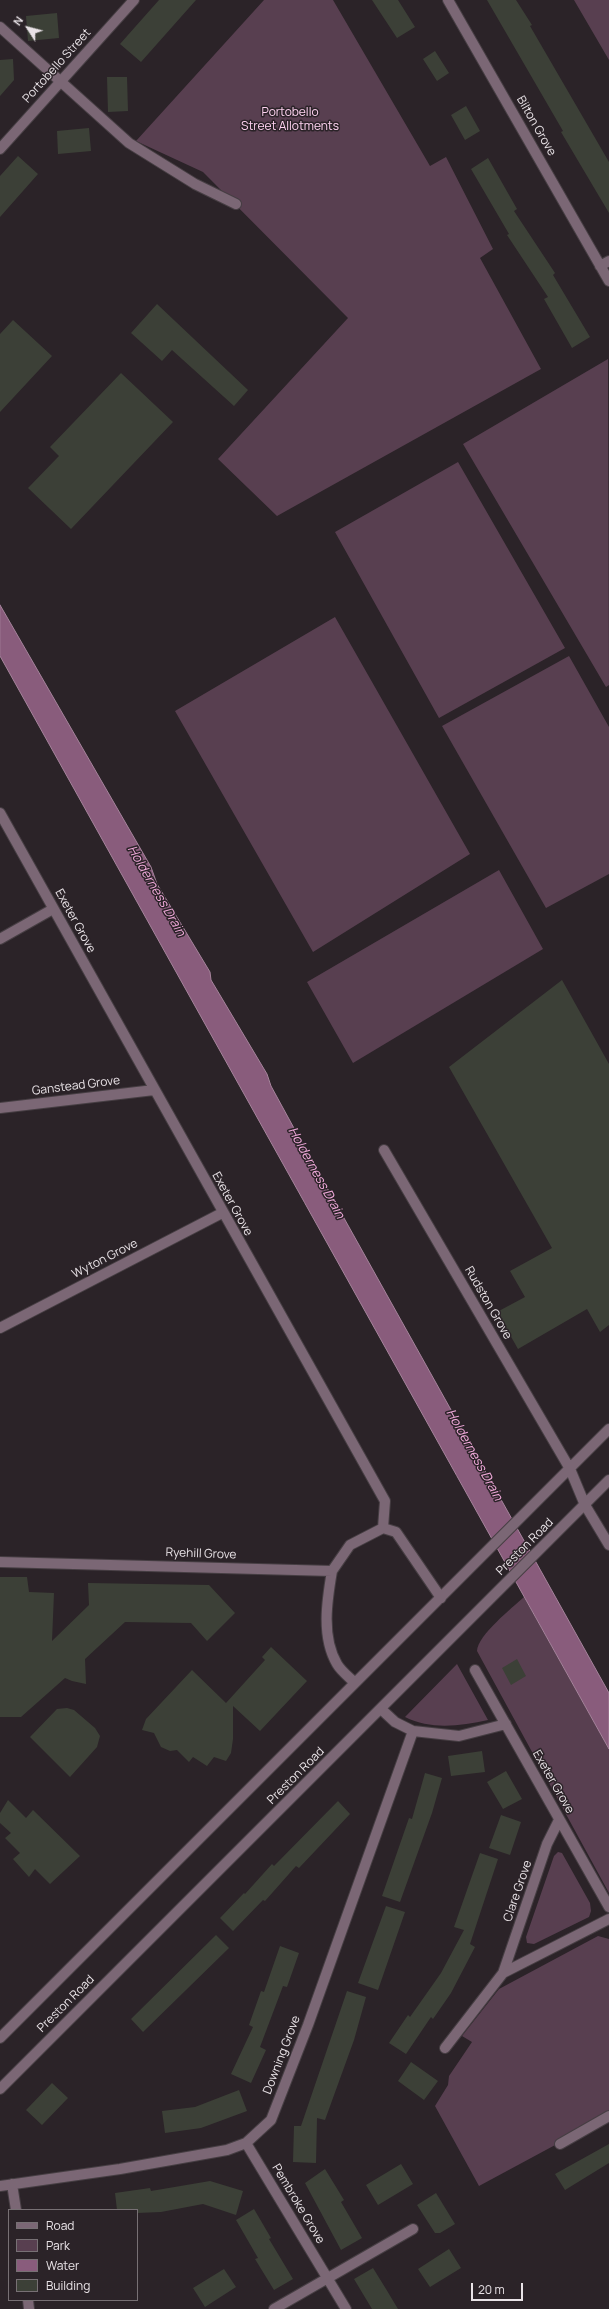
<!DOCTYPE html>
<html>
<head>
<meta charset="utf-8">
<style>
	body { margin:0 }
	#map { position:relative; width:609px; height:2309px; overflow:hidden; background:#2b2328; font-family:Manrope,sans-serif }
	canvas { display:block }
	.legend { position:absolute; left:8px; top:2209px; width:130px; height:92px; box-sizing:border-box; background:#2b2328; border:1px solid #777074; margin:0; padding:5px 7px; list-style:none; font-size:12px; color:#e9e3e7 }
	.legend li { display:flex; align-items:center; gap:8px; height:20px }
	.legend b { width:20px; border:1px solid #777074 }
	.north { position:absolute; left:8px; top:8px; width:40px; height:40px; -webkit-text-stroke:3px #2b2328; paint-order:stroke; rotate:306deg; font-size:11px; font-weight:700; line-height:16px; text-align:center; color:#e9e3e7 }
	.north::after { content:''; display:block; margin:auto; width:14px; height:18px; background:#e9e3e7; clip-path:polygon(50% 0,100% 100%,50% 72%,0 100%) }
	.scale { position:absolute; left:471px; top:2283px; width:52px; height:18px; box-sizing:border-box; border:2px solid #e9e3e7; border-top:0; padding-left:5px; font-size:12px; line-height:14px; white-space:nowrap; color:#e9e3e7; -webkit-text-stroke:3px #2b2328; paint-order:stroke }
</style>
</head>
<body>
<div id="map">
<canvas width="609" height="2309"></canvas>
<ul class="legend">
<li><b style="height:5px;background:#7b6775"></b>Road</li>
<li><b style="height:11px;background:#583f50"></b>Park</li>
<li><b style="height:11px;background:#895c7c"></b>Water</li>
<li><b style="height:11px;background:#3c4037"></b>Building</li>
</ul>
<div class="north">N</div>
<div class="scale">20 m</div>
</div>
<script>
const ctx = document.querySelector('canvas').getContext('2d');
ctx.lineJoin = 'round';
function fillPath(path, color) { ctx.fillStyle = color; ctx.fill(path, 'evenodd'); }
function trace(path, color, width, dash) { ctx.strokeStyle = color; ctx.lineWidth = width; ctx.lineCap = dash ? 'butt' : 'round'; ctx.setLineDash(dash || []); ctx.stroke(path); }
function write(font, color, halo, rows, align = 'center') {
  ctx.font = font + ' Manrope,sans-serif'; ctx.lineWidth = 3; ctx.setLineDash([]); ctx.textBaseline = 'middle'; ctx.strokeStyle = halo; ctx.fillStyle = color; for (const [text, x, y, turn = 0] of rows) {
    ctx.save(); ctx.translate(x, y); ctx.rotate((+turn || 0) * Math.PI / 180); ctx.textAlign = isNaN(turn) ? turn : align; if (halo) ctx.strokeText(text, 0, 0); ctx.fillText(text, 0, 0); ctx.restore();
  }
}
const green = new Path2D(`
	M 264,0 L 333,0 L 430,166 L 446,157 L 493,249 L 480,258 L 541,369 L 277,516 L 218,459 L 348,318 L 203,172 L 136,141 Z
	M 574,0 L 609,0 L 609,60 Z
	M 608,359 L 609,685 L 606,687 L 463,444 Z
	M 458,462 L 565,648 L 439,718 L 335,532 Z
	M 335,617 L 470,854 L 313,952 L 175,711 Z
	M 569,656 L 609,727 L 609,874 L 546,908 L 442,726 Z
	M 499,870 L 543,949 L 353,1063 L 307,982 Z
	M 524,1597 L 609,1749 L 609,1893 L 477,1651 C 478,1635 512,1608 524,1597 Z
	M 457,1664 L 488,1720 C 460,1726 431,1730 405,1717 Z
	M 558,1852 L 562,1853 L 590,1903 L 591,1911 L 589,1917 L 534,1944 L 527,1943 L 526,1937 L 554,1856 Z
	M 598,1936 L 609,1939 L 609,2116 L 479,2186 L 435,2106 L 448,2085 L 449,2076 L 472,2042 L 462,2036 L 499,1989 Z`);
const water = new Path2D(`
	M 0,605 L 151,867 L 157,884 L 210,972 L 211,980 L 267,1074 L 271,1086 L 301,1141 L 609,1693 L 609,1749 L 0,656 Z`);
const building = new Path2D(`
	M 159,0 L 196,0 L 141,62 L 120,44 Z
	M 372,0 L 398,0 L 415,27 L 397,38 Z
	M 487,0 L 516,0 L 532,25 L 530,26 L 609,162 L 609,213 L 561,132 L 563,131 Z
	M 57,13 L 59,38 L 28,41 L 26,16 Z
	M 435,51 L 449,73 L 437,81 L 423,59 Z
	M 13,59 L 14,80 L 0,96 L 0,60 Z
	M 107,77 L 127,77 L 128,111 L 108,112 Z
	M 466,106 L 480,131 L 465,140 L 451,115 Z
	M 89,128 L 91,151 L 58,154 L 57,131 Z
	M 18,156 L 38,174 L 0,217 L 0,176 Z
	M 488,158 L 517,209 L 514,211 L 555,273 L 553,275 L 590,337 L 572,348 L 544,299 L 548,297 L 507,235 L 509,234 L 471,169 Z
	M 157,304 L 248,390 L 234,406 L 172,350 L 162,361 L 131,333 Z
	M 13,320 L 52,356 L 0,412 L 0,334 Z
	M 121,373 L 173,422 L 71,529 L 28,488 L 59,456 L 50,447 Z
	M 562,980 L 609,1064 L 609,1325 L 600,1332 L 587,1309 L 518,1349 L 497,1312 L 525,1297 L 510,1271 L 552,1248 L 449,1067 Z
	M 0,1577 L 27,1577 L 29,1592 L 54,1593 L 52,1641 L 89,1605 L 88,1583 L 209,1585 L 235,1613 L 207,1641 L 191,1623 L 125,1622 L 85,1659 L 86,1684 L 72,1681 L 65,1678 L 21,1717 L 0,1717 Z
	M 271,1647 L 307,1681 L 260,1731 L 233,1706 L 233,1739 L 231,1753 L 226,1761 L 214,1757 L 207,1766 L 193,1757 L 189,1762 L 177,1750 L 170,1751 L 161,1747 L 154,1733 L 142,1730 L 146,1719 L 192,1670 L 226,1703 L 265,1660 L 262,1657 Z
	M 517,1659 L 526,1676 L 511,1685 L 502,1668 Z
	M 67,1708 L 74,1710 L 95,1728 L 100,1736 L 97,1747 L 70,1777 L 30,1737 L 57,1709 Z
	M 482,1751 L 485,1772 L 451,1776 L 448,1756 Z
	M 506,1771 L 522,1799 L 503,1809 L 487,1782 Z
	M 425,1773 L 442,1778 L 432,1813 L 400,1902 L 382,1896 L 409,1818 L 412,1819 Z
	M 8,1800 L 26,1818 L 33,1810 L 80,1856 L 50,1884 L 35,1869 L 29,1877 L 13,1859 L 20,1853 L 5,1838 L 11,1833 L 0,1823 L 0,1813 Z
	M 338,1801 L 350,1814 L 299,1868 L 296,1866 L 265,1901 L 263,1900 L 233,1931 L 220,1918 L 244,1893 L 245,1894 L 272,1864 L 274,1866 Z
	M 501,1815 L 521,1822 L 510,1855 L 489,1848 Z
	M 480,1853 L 498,1859 L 470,1944 L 475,1947 L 451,1993 L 433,2019 L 431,2017 L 406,2054 L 389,2043 L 408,2015 L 410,2017 L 441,1973 L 464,1930 L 454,1927 Z
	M 386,1906 L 405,1912 L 378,1990 L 358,1983 Z
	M 216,1935 L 229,1948 L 143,2032 L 131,2019 Z
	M 280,1946 L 299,1953 L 287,1987 L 283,1986 L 260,2047 L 266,2050 L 251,2083 L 231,2074 L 253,2027 L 249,2025 L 261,1991 L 264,1992 Z
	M 347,1991 L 366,1997 L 354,2040 L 325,2120 L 317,2118 L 316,2163 L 293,2162 L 294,2126 L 301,2126 Z
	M 411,2062 L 438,2081 L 424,2100 L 398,2081 Z
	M 52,2083 L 68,2098 L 42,2125 L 26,2110 Z
	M 239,2090 L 247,2111 L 201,2128 L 165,2133 L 162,2111 L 195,2107 Z
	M 609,2144 L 609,2163 L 565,2190 L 555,2174 Z
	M 401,2164 L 413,2184 L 378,2205 L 366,2185 Z
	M 325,2169 L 344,2200 L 341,2202 L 362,2238 L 341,2250 L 305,2183 Z
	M 210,2181 L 243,2191 L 236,2215 L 203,2204 L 161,2212 L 137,2213 L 137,2210 L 117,2210 L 115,2193 L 150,2188 L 151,2191 Z
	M 436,2193 L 455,2224 L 440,2233 L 435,2233 L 417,2205 Z
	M 254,2209 L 271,2238 L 269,2239 L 293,2279 L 274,2290 L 255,2259 L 258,2258 L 236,2220 Z
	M 449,2249 L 461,2268 L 430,2287 L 418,2269 Z
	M 373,2268 L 386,2289 L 398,2309 L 372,2309 L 354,2279 Z
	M 224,2269 L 236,2287 L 205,2307 L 193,2288 Z`);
const minor = new Path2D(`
	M 448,0 L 609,281
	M 0,27 L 129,143 L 195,184 L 236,204
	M 0,149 L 134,0
	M 600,266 L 609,261
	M 0,813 L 385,1501 L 383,1528 L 396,1532 L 441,1598
	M 0,939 L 53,909
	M 0,1108 L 154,1090
	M 384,1150 L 570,1469 L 585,1505 L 609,1545
	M 0,1328 L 222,1213
	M 0,1562 L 332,1571 L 350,1545 L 383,1528
	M 332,1571 C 327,1600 321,1637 337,1664 C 341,1671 349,1677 354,1682
	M 475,1670 L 609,1907
	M 381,1709 L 395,1722 L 413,1731 L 459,1736 L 506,1724
	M 503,1973 L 609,1919
	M 0,2038 L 609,1429
	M 445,2048 L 503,1973 L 547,1844 L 559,1820
	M 0,2089 L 609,1480
	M 246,2143 L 346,2309
	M 560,2144 L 609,2116
	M 12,2184 L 16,2210
	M 0,2186 L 120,2169 L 227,2150 L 246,2143 L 271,2120 L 308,2025 L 413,1731
	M 28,2300 L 29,2309
	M 274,2309 L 413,2229`);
const streetNames = [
	["Portobello Street",57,66,-48],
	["Bilton Grove",536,126,60],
	["Exeter Grove",75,921,61],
	["Ganstead Grove",76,1086,-7],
	["Exeter Grove",232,1204,61],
	["Wyton Grove",105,1259,-27],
	["Rudston Grove",488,1303,60],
	["Preston Road",525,1547,-45],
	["Ryehill Grove",201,1554,2],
	["Preston Road",296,1776,-45],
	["Exeter Grove",553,1782,60],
	["Clare Grove",518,1891,-71],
	["Preston Road",66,2004,-45],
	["Downing Grove",282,2055,-69],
	["Pembroke Grove",298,2204,59]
];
const parkNames = [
	["Portobello",290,113],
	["Street Allotments",290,127]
];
const waterNames = [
	["Holderness Drain",156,891,60],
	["Holderness Drain",316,1173,61],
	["Holderness Drain",474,1455,61]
];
fillPath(green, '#583f50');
fillPath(water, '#895c7c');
trace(water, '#a6849c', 1);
fillPath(building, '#3c4037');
trace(minor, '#463e43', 12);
trace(minor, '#7b6775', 10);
write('12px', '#e9e3e7', '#2b2328', streetNames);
write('12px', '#ffd3f1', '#2b2328', parkNames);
write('italic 13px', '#f1aadb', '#2b2328', waterNames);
</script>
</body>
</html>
